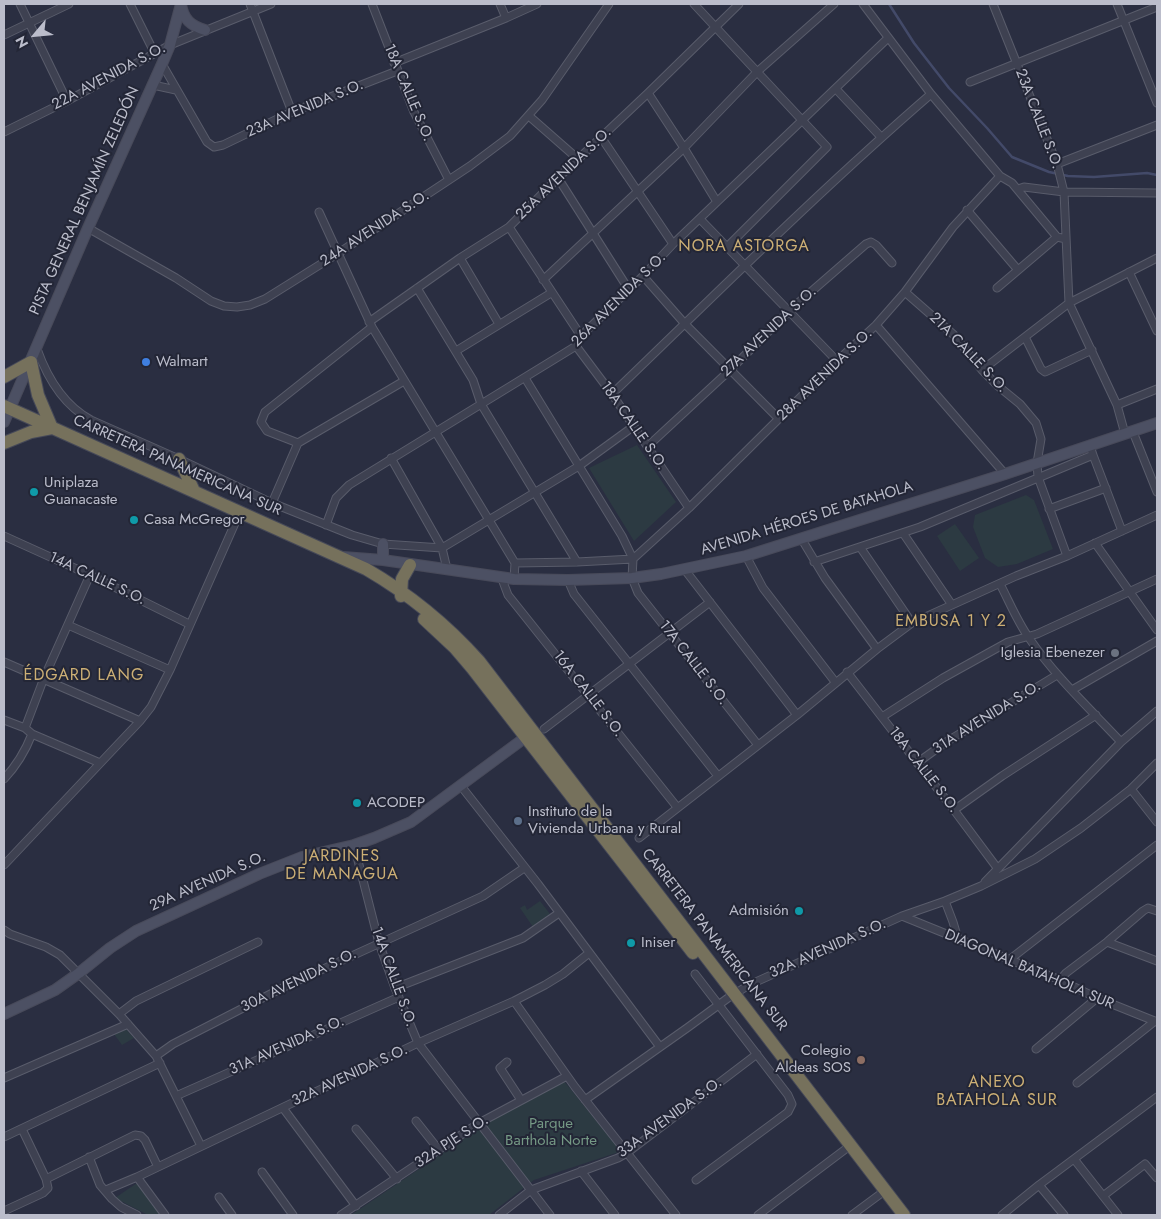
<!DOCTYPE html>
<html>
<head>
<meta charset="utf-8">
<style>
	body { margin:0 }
	#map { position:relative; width:1161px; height:1219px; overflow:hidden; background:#2a2e41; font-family:Jost,sans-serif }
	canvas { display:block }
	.frame { position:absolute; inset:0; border:5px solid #bbbdcb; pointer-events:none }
	.north { position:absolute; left:10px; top:10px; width:50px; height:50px; -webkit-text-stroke:4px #232636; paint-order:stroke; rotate:242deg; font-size:14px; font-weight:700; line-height:20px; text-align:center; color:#bbbdcb }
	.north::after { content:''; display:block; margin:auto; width:18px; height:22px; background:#bbbdcb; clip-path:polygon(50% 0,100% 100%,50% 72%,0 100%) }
</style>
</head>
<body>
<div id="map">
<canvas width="1161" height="1219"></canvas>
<div class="frame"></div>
<div class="north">N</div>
</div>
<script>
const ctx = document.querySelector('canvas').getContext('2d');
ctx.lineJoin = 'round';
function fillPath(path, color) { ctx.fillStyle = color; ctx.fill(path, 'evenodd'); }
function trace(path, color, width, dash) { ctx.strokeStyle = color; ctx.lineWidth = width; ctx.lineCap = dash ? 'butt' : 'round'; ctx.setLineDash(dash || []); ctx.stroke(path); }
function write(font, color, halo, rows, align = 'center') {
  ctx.font = font + ' Jost,sans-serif'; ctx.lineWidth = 4; ctx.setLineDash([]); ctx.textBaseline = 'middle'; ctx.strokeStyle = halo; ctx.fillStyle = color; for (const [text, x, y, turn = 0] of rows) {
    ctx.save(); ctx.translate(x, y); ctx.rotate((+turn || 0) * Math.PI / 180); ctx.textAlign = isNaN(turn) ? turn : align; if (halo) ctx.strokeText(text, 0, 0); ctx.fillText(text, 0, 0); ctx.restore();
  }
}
const green = new Path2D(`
	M 637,445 L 676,502 L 634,541 L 589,468 Z
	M 1026,495 L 1034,500 L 1053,549 L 1017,564 L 998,567 L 985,558 L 973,527 L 975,515 Z
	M 955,524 L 979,558 L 960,571 L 937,536 Z
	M 540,901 L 550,914 L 533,927 L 520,908 L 525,905 L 527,910 Z
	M 126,1029 L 134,1038 L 122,1045 L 114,1034 Z
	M 564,1081 L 615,1144 L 619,1152 L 534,1180 L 489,1215 L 351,1215 L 496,1117 Z
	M 137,1183 L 160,1215 L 148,1215 L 115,1198 Z`);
const stream = new Path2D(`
	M 889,4 L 914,43 L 949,88 L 987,128 L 1012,157 L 1049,172 L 1068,176 L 1094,177 L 1147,173 L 1157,175`);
const street = new Path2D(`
	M 20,4 L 67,101
	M 130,4 L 154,52
	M 250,4 L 292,112
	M 372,4 L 414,112 L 449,180
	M 500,4 L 506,18
	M 694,4 L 827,147 L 727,247
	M 863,4 L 931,94 L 1000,176 L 1012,183 L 1057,237 L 1066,239
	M 993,4 L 1057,164 L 1064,192 L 1069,303 L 1117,405 L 1125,434
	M 1117,4 L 1157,103
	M 4,35 L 69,4
	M 394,63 L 506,18 L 537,4
	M 162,64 L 207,142 L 214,147 L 223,145 L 292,112 L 397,71
	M 970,82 L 1157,7
	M 153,85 L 176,90
	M 836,89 L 881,137
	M 648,93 L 684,148 L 717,202
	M 529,116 L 578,159
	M 4,132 L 67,101 L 170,45 L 271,4
	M 601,137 L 673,244
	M 1057,164 L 1157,125
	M 558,178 L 629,290
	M 1018,189 L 1024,187 L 1064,192 L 1157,193
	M 967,210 L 1018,270
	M 319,212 L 372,327 L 515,563 L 514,579
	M 700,219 L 837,361
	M 509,227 L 581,336
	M 88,228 L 176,278 L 211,301 L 224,306 L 237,307 L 250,305 L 265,299 L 337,254 L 470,166 L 510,136 L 542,100 L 609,4
	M 460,258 L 499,324
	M 1129,272 L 1157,331
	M 643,276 L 685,324 L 779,419
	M 543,280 L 684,148 L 757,72 L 834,4
	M 417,288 L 473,380 L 481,404 L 577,562
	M 997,288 L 1057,237
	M 905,292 L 954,335 L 982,370 L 998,386 L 1020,404 L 1036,423 L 1041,439 L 1037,463 L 1038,477 L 1067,556
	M 369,322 L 460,258 L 509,227 L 558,178 L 648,93 L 739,4
	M 876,325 L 1005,474
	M 1025,337 L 1041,369 L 1045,372 L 1092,350
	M 576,346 L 612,394 L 689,508
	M 37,349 C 47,377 63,405 91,420 L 179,459 L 272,503 L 352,535 L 383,544 L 442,548 L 447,569
	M 456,351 L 551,293
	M 982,370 L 1069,303 L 1157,258
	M 525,378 L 622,536 L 633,559 L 632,578 L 638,593 L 758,745
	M 612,394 C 717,293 820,190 931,94
	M 1117,405 L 1157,389
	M 1133,432 L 1157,492
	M 298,443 L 267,431 L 261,422 L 265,412 L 372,327
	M 648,446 L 730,370 L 789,311 L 866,244 L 871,242 L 876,245 L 892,263
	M 1093,455 L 1122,531
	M 391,458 L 442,548 L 579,466 L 634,426
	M 272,503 L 298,443 L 404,381
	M 1049,509 L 1106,488
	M 326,525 L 336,498 L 349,485 L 576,346 L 581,336 L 643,276 L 673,244 L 888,38
	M 903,533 L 952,605
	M 4,536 L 90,575 L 189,624
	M 801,538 L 825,578 L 877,649
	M 1095,543 L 1157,630
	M 860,547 L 912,623
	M 746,556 L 763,588 L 836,683
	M 633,559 L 689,508 L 837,361 L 876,325 L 905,292 L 953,227 L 1000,176
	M 814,562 L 920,527 L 1093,455 L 1090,446
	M 515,563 L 577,562 L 633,559
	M 685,570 L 797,715
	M 502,579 L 508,595 L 677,807
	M 568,580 L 574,594 L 718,776
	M 1000,584 C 1009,601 1017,621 1029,638 C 1055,676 1089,708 1121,742
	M 68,625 L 170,670
	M 4,662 L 140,721
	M 847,672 L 954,810 L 998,869
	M 1072,690 L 1157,641
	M 882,717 L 943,678 L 1008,642 L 1037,634 L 1157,579
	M 4,720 L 25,728 L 32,734 C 25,752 17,765 4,779
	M 25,728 L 44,678 L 90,575
	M 544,729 L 710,602
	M 32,734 L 100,763
	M 917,763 L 946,742 L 1057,675
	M 461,786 L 538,884 L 660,1047
	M 1131,789 L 1157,822
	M 954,810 L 1002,776 L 1096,715
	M 639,838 L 797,715 L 877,649 L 912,623 L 1016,576 L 1067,556 L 1157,515
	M 354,845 L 379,943 L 395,988 L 418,1043 L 550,1215
	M 4,865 L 140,721 L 151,707 L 170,670 L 240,512
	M 985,882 L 1121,742 L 1157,711
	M 945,901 L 953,922 L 958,939
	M 902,916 L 1060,980 L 1097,998 L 1157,1022
	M 4,930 L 10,934 L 46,947 L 60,955 L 119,1014 L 156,1056 L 201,1146
	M 1107,942 L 1157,961
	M 1009,960 L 1157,845
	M 695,974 L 788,1095 L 792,1104 L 788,1112 L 696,1180
	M 1060,980 L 1066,973 L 1107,942 L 1143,911 L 1148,908 L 1157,911
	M 395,988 L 523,938 L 559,913
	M 514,1001 L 575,1087 L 676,1215
	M 119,1014 L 136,1001 L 258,942
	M 1036,1049 L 1097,998
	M 156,1056 L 173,1044 L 286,986 L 483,896 L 524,868
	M 507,1062 L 500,1068 L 521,1100
	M 4,1078 L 128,1024
	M 1077,1083 L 1155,1021
	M 176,1096 L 399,997
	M 585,1100 L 687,1028 L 728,998 L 749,985 L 902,916 L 945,901 L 981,886 L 1035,859 L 1081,828 L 1131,789 L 1157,763
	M 283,1108 L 356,1206
	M 416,1121 L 439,1150
	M 356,1129 L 397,1179
	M 4,1137 L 160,1063
	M 89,1157 L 100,1185 L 112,1199 L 121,1207 L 137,1215
	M 1074,1159 L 1118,1215
	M 581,1171 L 615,1215
	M 262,1172 L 293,1215
	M 137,1177 L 165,1215
	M 46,1179 L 135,1135 L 141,1136 L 145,1140 L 158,1167
	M 1039,1185 L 1064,1215
	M 106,1190 L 137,1177 L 418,1043 L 514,1001 L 545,985 L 563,974 L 589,953
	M 1103,1196 L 1145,1164 L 1157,1178
	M 219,1197 L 232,1215
	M 4,1211 L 43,1193 L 48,1188 L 46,1179 L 22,1129
	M 341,1215 L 479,1123 L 567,1076
	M 499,1215 L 531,1190 L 618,1158 L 627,1153 L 757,1054
	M 758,1215 L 851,1145
	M 852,1215 L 879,1195
	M 1002,1215 L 1039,1185 L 1157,1097`);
const secondary = new Path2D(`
	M 181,4 C 183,19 191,26 205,30
	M 4,422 L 88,228 L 162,64 L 170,45 L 181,4
	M 343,557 L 383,560 L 514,579 L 568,580 L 632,578 L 661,574 L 746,556 L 1005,474 L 1157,423
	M 383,560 L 383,544
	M 4,1014 L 55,990 L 79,973 L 110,948 L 136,931 L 259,874 L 302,857 L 354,845 L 374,838 L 411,822 L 530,734`);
const highway = new Path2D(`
	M 4,377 L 31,362 L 38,395 L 52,428
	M 4,406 L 366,569 C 409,594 446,624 479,661 L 904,1215
	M 4,443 L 31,432 L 52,428
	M 179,459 L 194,491
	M 401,596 L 402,579 L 410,565
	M 424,619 L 455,648 L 472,668 L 693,953`);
const markers = [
	[146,362,5,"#3f7fe0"],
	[34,492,5,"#0f9aa8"],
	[134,520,5,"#0f9aa8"],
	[1115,653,5,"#6b7280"],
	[357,803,5,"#0f9aa8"],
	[518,821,5,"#5c6f8a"],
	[799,911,5,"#0f9aa8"],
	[631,943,5,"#0f9aa8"],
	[861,1060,5,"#8d6e63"]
];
const streetNames = [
	["22A AVENIDA S.O.",109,77,-28],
	["18A CALLE S.O.",408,93,67],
	["23A AVENIDA S.O.",305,109,-23],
	["23A CALLE S.O.",1038,119,69],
	["25A AVENIDA S.O.",564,174,-44],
	["PISTA GENERAL BENJAMÍN ZELEDÓN",85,201,-66],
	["24A AVENIDA S.O.",375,229,-33],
	["26A AVENIDA S.O.",619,300,-45],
	["27A AVENIDA S.O.",769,332,-43],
	["21A CALLE S.O.",968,353,46],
	["28A AVENIDA S.O.",825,375,-44],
	["18A CALLE S.O.",633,426,55],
	["CARRETERA PANAMERICANA SUR",177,466,24],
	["AVENIDA HÉROES DE BATAHOLA",807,519,-17],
	["14A CALLE S.O.",97,579,25],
	["17A CALLE S.O.",693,663,52],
	["16A CALLE S.O.",588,694,52],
	["31A AVENIDA S.O.",987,718,-32],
	["18A CALLE S.O.",923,770,52],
	["29A AVENIDA S.O.",208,882,-24],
	["CARRETERA PANAMERICANA SUR",714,940,52],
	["32A AVENIDA S.O.",828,949,-24],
	["DIAGONAL BATAHOLA SUR",1029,970,23],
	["14A CALLE S.O.",393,977,70],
	["30A AVENIDA S.O.",299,981,-26],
	["31A AVENIDA S.O.",287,1046,-24],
	["32A AVENIDA S.O.",350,1076,-25],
	["33A AVENIDA S.O.",670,1118,-36],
	["32A PJE S.O.",452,1142,-33]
];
const poiNames = [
	["Walmart",156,362],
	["Uniplaza",44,483],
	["Guanacaste",44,500],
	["Casa McGregor",144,520],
	["Iglesia Ebenezer",1105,653,"right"],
	["ACODEP",367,803],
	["Instituto de la",528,812],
	["Vivienda Urbana y Rural",528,829],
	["Admisión",789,911,"right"],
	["Iniser",641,943],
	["Colegio",851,1051,"right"],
	["Aldeas SOS",851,1068,"right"]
];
const parkNames = [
	["Parque",551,1124],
	["Barthola Norte",551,1141]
];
const neighbourhoodNames = [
	["NORA ASTORGA",744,247],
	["EMBUSA 1 Y 2",951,622],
	["ÉDGARD LANG",84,676],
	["JARDINES",342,857],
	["DE MANAGUA",342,875],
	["ANEXO",997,1083],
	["BATAHOLA SUR",997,1101]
];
fillPath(green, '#2c3a42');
trace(stream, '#434a69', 2.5);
trace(street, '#595c6b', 9);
trace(secondary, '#484a5a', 12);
trace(highway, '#464958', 14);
trace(street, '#3e4151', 7);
trace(secondary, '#4c5063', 10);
trace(highway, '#76715c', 12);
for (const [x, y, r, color] of markers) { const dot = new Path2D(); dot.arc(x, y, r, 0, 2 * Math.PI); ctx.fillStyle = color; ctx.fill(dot); trace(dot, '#232636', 2); }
write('15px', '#bbbdcb', '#232636', streetNames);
write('15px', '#bbbdcb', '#232636', poiNames, 'left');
write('15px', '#759985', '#232636', parkNames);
ctx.letterSpacing = '1px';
write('16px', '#ccaf75', '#232636', neighbourhoodNames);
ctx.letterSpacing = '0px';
</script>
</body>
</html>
